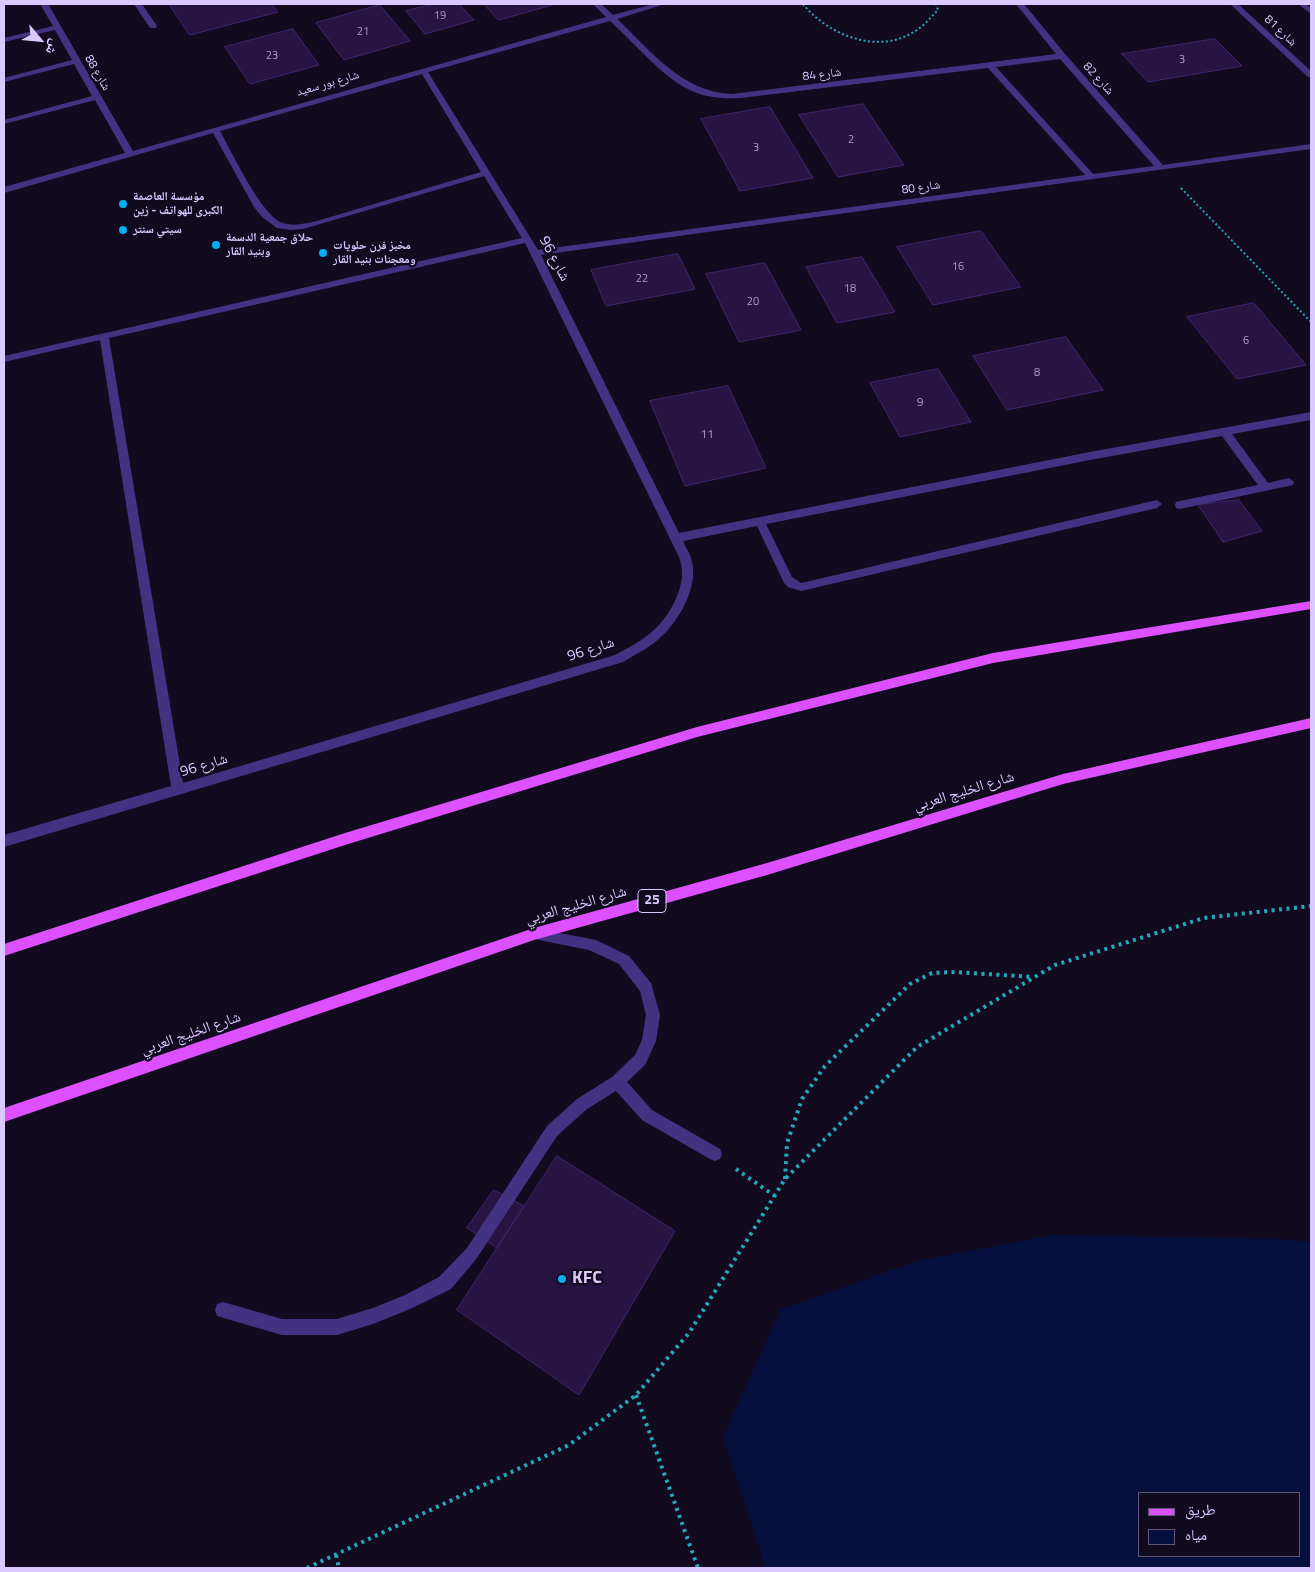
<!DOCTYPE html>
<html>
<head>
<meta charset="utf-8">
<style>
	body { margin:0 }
	#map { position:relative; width:1315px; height:1572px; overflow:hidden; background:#120b1f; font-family:"Titillium Web","Noto Naskh Arabic",sans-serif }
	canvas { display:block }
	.frame { position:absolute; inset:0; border:5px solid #d9c9ff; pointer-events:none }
	.legend { position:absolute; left:1138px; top:1492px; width:162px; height:65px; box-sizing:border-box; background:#120b1f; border:1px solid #625779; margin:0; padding:6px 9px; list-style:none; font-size:15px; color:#d9c9ff }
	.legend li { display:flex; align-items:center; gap:10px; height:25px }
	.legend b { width:25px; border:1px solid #625779 }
	.north { position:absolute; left:15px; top:15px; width:50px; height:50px; -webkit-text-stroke:4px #120b1f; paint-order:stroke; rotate:118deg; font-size:14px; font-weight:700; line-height:20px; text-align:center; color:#d9c9ff }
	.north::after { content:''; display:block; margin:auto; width:18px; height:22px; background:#d9c9ff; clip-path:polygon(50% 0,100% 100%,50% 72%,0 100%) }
</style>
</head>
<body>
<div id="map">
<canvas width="1315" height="1572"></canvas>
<div class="frame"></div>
<ul class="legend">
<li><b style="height:6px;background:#dd50ff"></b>طريق</li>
<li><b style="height:14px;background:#05103e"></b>مياه</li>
</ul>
<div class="north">ش</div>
</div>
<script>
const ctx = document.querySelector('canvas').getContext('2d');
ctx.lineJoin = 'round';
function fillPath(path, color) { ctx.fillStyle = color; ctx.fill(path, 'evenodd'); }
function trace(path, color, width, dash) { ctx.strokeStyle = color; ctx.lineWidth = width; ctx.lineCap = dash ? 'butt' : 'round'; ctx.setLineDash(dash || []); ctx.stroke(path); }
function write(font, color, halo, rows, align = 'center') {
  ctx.font = font + ' "Titillium Web","Noto Naskh Arabic",sans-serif'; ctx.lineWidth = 4.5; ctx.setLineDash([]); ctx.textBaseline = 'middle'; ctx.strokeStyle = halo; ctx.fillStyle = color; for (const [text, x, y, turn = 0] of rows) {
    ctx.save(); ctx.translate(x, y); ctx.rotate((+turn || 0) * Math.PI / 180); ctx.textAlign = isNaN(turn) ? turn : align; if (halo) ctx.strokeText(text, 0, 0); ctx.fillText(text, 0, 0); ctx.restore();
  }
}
const water = new Path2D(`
	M 1054,1235 L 1280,1239 L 1311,1242 L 1311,1568 L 764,1568 L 761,1553 L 723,1437 L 781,1309 L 921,1260 ZM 1139,1493 L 1299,1493 L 1299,1556 L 1139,1556 Z`);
const building = new Path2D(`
	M 169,4 L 272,4 L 278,12 L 190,35 Z
	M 434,4 L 459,4 L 474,20 L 425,34 L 406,11 Z
	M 484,4 L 556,4 L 499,20 Z
	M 380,5 L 410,41 L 344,60 L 316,23 Z
	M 293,29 L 319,65 L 250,84 L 225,47 Z
	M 1215,39 L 1242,66 L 1148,82 L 1122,54 Z
	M 863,104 L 904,165 L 838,177 L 799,115 Z
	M 770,107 L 813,178 L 740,191 L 701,119 Z
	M 981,231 L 1021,287 L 933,305 L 897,247 Z
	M 678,254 L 695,289 L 606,306 L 591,270 Z
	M 862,257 L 895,312 L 837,323 L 806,267 Z
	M 765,263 L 801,330 L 739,342 L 706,274 Z
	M 1254,303 L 1306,365 L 1237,379 L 1187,317 Z
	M 1066,337 L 1103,390 L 1007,410 L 973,356 Z
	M 938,369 L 971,422 L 900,437 L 870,383 Z
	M 728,386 L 766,468 L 685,486 L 650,401 Z
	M 1239,500 L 1262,531 L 1223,542 L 1198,505 Z
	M 557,1156 L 675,1231 L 579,1395 L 457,1310 Z
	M 494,1190 L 524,1206 L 497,1248 L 467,1228 Z`);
const pathFar1 = new Path2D(`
	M 803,4 C 828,35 876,54 912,33 C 922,28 930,18 938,10 L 936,4
	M 1181,188 L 1311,322`);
const path = new Path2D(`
	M 736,1169 L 775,1196
	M 785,1179 L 787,1143 L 802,1099 L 825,1066 L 910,984 L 932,973 L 955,972 L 1033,977
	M 636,1395 L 698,1568
	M 336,1555 L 339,1568
	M 307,1568 L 569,1445 L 636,1395 L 689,1333 L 785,1179 L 917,1047 L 1055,965 L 1204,918 L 1311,906`);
const minor = new Path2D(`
	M 40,4 L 48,4 L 133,151 L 606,17 L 593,4 L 601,4 L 613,15 L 654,4 L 665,4 L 617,19 C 652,51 681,92 732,94 L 1056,54 L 1016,4 L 1024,4 L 1065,54 L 1163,165 L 1311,144 L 1311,149 L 541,255 L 679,533 L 1090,452 L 1311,412 L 1311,420 L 1232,434 L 1268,483 L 1289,478 L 1294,482 L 1293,485 L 1180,509 L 1176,508 L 1175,505 L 1176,502 L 1180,501 L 1258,485 L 1222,436 L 1090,460 L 766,524 L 792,577 L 801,583 L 1157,500 L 1162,504 L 1157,508 L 801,591 L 788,587 L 784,583 L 757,526 L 683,541 C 686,548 691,555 692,562 C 698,587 680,619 662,636 C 651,647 636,654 623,662 L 4,847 L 4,835 L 171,786 L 100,340 L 4,362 L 4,356 L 522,238 L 484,176 L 303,229 L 291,230 L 277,228 L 262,217 L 254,207 L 213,133 L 4,193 L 4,187 L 125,153 L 95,100 L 4,124 L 4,120 L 92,96 L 74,64 L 4,82 L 4,78 L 72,60 L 55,30 L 4,42 L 4,38 L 53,26 ZM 610,21 C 631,40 664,78 688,89 C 705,98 723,99 741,98 L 988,68 L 1085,175 L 538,250 L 428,72 ZM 1060,59 L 1154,166 L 1093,174 L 996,67 ZM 422,74 L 481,172 L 317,221 C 307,223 294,227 283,223 C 262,217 232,152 220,131 ZM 525,243 L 679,557 C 689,582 672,613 654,630 C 643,640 628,648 615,655 L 183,783 L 109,338 Z
	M 134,4 L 142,4 L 157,26 L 156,28 L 150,28 Z
	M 1230,4 L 1238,4 L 1311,71 L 1311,77 L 1308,77 Z
	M 1298,4 L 1306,4 L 1311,8 L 1311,14 Z
	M 534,928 L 596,940 L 629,956 L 651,983 L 660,1015 L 656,1041 L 645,1065 L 627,1082 L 652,1110 L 720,1149 L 722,1154 L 720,1159 L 715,1161 L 710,1159 L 642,1120 L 616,1091 L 587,1109 L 557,1136 L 477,1258 L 451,1289 L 410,1309 L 373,1324 L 337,1335 L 282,1335 L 217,1316 L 215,1310 L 217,1304 L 223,1302 L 282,1319 L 337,1319 L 373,1308 L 405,1295 L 439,1277 L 467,1248 L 547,1126 L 577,1099 L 612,1077 L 635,1055 L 642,1040 L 646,1015 L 640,991 L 619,964 L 589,950 L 529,938 L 527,934 L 529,930 Z`);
const major = new Path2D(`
	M 1311,601 L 1311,609 L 993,663 L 697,737 L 345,845 L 4,956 L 4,944 L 345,833 L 697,727 L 993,653 Z
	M 1311,718 L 1311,728 L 1063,784 L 767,875 L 534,940 L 4,1122 L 4,1108 L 534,928 L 767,863 L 1063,774 Z`);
const markers = [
	[123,204,5,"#00b0f4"],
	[123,230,5,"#00b0f4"],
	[216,245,5,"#00b0f4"],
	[323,253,5,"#00b0f4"],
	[562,1279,5,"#00b0f4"]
];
const farNumbernames = [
	["19",440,16],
	["21",363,32],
	["23",272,56],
	["3",1182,60],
	["2",851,140],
	["3",756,148],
	["16",958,267],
	["22",642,279],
	["18",850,289],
	["20",753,302],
	["6",1246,341],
	["8",1037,373]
];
const farStreetnames = [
	["شارع 81",1280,31,43],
	["شارع 88",97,73,60],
	["شارع 84",822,75,-7],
	["شارع 82",1098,79,48],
	["شارع بور سعيد",328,84,-16],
	["شارع 80",921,188,-8]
];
const farPoinames = [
	["مؤسسة العاصمة",133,197],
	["الكبرى للهواتف - زين",133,211],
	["سيتي سنتر",133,230],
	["حلاق جمعية الدسمة",226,238],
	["وبنيد القار",226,252],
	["مخبز فرن حلويات",333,246],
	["ومعجنات بنيد القار",333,260]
];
const numberNames = [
	["9",920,403],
	["11",707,435]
];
const shields = [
	[652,901,28]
];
const shieldNames = [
	["25",652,901]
];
const streetNames = [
	["شارع 96",554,259,62],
	["شارع 96",591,650,-18],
	["شارع 96",204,766,-17],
	["شارع الخليج العربي",964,792,-17],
	["شارع الخليج العربي",576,906,-16],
	["شارع الخليج العربي",191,1034,-19]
];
const nearPoinames = [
	["KFC",572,1279]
];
fillPath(water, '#05103e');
fillPath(building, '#261542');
trace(building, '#41256f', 1);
trace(pathFar1, '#24a7b8', 2, [2, 2.5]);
trace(path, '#24a7b8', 4, [3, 4.5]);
fillPath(minor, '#433282');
fillPath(major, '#dd50ff');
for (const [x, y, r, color] of markers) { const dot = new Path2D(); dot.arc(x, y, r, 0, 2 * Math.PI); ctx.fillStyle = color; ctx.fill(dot); trace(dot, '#120b1f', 2); }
write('11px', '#ac9cd0', null, farNumbernames);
write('12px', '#d9c9ff', '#120b1f', farStreetnames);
write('bold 12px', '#d9c9ff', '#120b1f', farPoinames, 'left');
write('12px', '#ac9cd0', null, numberNames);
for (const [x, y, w] of shields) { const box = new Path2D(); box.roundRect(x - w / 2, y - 11.5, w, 23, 4); ctx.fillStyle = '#120b1f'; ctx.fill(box); trace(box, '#d9c9ff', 1); }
write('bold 14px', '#d9c9ff', null, shieldNames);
write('15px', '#d9c9ff', '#120b1f', streetNames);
write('bold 18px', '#d9c9ff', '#120b1f', nearPoinames, 'left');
</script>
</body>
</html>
